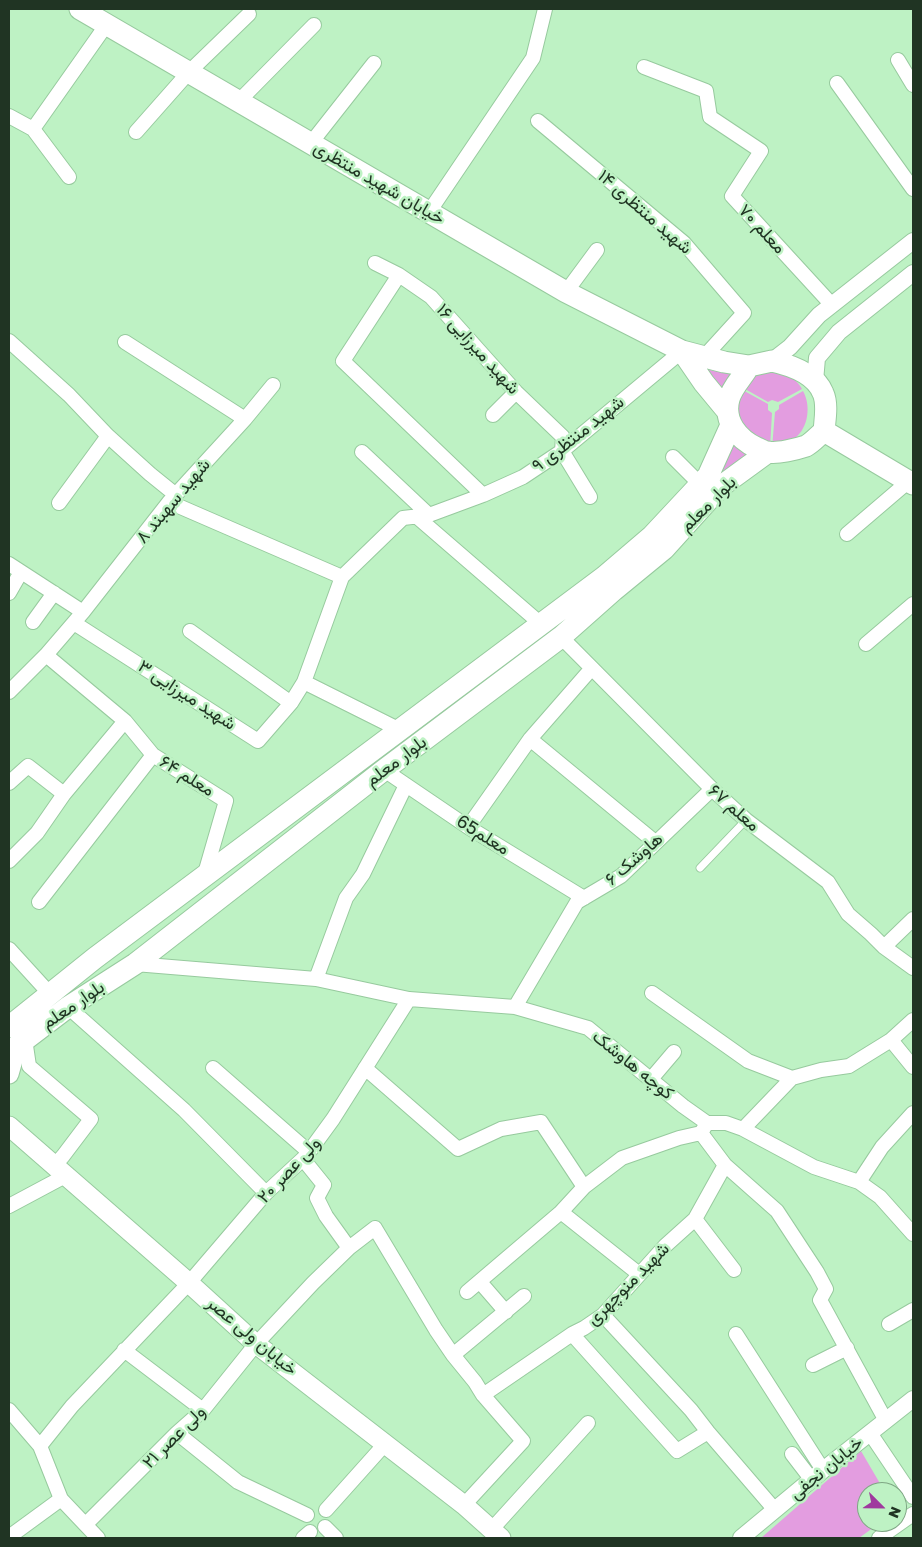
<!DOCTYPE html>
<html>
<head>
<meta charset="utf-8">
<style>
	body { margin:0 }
	#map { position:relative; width:922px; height:1547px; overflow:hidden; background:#bef2c4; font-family:"Golos Text",sans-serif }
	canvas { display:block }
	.frame { position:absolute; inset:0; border:10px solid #203423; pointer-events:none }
	.north { position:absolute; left:857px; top:1482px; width:50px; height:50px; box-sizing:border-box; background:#bef2c4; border:1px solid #7fa684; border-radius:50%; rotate:113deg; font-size:14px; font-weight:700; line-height:20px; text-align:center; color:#203423 }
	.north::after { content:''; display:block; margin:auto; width:18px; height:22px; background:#9f399e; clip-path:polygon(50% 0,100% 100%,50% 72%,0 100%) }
</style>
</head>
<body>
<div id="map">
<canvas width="922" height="1547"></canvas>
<div class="frame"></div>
<div class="north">N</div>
</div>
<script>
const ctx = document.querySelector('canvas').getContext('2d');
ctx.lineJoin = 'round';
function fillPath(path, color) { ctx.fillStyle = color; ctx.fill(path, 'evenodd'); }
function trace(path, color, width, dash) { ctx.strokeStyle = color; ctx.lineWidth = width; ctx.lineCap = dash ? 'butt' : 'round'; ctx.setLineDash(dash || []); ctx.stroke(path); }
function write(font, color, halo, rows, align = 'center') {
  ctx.font = font + ' "Golos Text",Vazirmatn,sans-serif'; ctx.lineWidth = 5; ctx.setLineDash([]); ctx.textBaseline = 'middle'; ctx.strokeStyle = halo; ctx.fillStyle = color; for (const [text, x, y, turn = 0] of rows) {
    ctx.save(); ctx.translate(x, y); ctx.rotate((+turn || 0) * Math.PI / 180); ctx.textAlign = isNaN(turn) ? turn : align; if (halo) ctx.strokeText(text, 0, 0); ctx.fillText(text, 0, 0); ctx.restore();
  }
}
const green = new Path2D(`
	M 682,359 L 713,371 L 749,372 L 727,399 Z
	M 765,369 C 780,373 794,374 802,389 L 778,402 L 772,400 L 768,402 L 738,385 Z
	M 737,387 L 768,404 L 768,410 L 772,413 L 770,448 L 738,435 Z
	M 803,391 C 811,405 809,428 794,439 C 788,443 779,445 772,448 L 775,412 L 779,409 L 779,405 Z
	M 731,427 L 759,449 L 720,487 L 709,477 Z
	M 861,1451 L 885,1492 L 867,1492 L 867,1522 L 881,1522 L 859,1538 L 761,1538 Z`);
const service = new Path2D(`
	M 700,868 L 746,820`);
const minor = new Path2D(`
	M 898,60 L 913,85
	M 644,67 L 706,91 L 710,117 L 761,151 L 732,196 L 832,305
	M 837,83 L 913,189
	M 239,101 L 314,25
	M 9,116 L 33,129 L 69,177
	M 538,121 L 684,243 L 744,313 L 704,357
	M 33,129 L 107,24
	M 136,132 L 189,72 L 249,14
	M 311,143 L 374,63
	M 429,212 L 533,58 L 545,9
	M 375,263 L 399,275 L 431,297 L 516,392 L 563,437 L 562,451 L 590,497
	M 399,275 L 343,361 L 483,495
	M 566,292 L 597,250
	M 9,341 L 69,395 L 108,436 L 150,474 L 176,495
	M 493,415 L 516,392
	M 245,419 L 273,385
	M 362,452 L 429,515
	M 673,457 L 700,484
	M 169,502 L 342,577
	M 59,503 L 108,436
	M 416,516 L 541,624
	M 847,534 L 909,481
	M 9,564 L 83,612
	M 9,593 L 21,572
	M 33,622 L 54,593
	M 74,623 L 258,741 L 291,703
	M 190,631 L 291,703 L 304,682
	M 561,637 L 712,789 L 746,820 L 828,882 L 848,914 L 871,934 L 884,947 L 913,968
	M 866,644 L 913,604
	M 46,655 L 125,721 L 153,755 L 226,801 L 204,877
	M 9,692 L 46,655 L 83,612 L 169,502 L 245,419 L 125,342
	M 400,730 L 304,682 L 342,577 L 403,518 L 429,515 L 483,495 L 523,477 L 562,451 L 682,351
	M 530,739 L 655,842
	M 384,770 L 468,827 L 584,898
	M 9,783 L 28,766 L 64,794
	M 468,827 L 530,739 L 592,668
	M 9,861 L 37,833 L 64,794 L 125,721
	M 39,902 L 153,755
	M 884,947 L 913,919
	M 9,949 L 50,994
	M 135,964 L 316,979 L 409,999 L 515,1007 L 588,1028 L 683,1106 L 707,1123 L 726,1123 L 743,1129 L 814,1167 L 859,1182 L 880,1197 L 913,1234
	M 316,979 L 346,898 L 363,874 L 406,785
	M 652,993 L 748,1061 L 792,1078
	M 68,1007 L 184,1110 L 266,1193
	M 515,1007 L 577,902 L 621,876 L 712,789
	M 25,1039 L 29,1066 L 91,1119 L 63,1156 L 55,1165
	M 891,1040 L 913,1067
	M 213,1068 L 309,1152
	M 365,1068 L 458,1149 L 501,1129 L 541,1122 L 584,1187
	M 651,1079 L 674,1052
	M 707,1123 L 701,1133 L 725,1165 L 777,1211 L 817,1272 L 826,1289 L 820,1300 L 886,1421
	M 743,1129 L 792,1078 L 821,1070 L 849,1066 L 891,1040 L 913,1020
	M 303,1159 L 324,1185 L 317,1198 L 326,1216 L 349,1248
	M 859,1182 L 882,1147 L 913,1113
	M 9,1206 L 67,1175
	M 695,1219 L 734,1270
	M 639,1274 L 561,1212 L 584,1187 L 622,1158 L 679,1138 L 701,1133
	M 480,1282 L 506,1312
	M 467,1292 L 561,1212
	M 603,1315 L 691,1410 L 708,1432 L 775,1510
	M 889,1324 L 913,1310
	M 572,1334 L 677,1451 L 708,1432
	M 736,1334 L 823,1470
	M 124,1350 L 203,1410
	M 453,1355 L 524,1296
	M 813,1365 L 847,1348
	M 483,1395 L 572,1334 L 584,1328 L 603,1315 L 665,1246 L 695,1219 L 725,1165
	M 9,1410 L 40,1446 L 61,1499 L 98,1538
	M 177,1433 L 238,1482 L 307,1515
	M 870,1433 L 913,1497
	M 40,1446 L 72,1406 L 189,1283 L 266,1193 L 306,1156 L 333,1119 L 409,999
	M 792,1454 L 812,1480
	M 326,1510 L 385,1444
	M 86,1524 L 177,1433 L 203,1410 L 256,1344 L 313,1283 L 349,1248 L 375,1228 L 436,1330 L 453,1355 L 475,1382 L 483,1395 L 523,1441 L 464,1505
	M 325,1527 L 336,1538
	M 492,1529 L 588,1423
	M 9,1537 L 61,1499
	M 303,1538 L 310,1532
	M 879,1538 L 913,1514`);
const tertiary = new Path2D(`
	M 772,361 L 790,347 L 819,315 L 913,241
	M 815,381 L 817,358 L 839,332 L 913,273
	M 741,1538 L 823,1470 L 913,1399`);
const secondary = new Path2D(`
	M 9,1074 L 17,1046
	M 9,1126 L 189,1283 L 256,1344 L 464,1505 L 501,1538`);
const primary = new Path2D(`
	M 80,9 L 566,292 L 682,351
	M 772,361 C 790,365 815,373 823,393 C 828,404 825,419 824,431 C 818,436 812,443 806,446 C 797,449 777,454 768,452 C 764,452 760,449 757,448 C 738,439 723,421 729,399 C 732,387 743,377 749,366 Z
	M 728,412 L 704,383 L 682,351 L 724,362 L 749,366
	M 824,431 L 913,484
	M 9,1027 L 95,958 L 604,577 L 652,536 L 708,476 L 731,425
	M 9,1052 L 68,1007 L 135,964 L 384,770 L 561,637 L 614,590 L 664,549 L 720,487 L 768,452`);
const streetNames = [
	["خیابان شهید منتظری",379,183,30],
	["شهید منتظری ۱۴",645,212,41],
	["معلم ۷۰",762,229,47],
	["شهید میرزایی ۱۶",478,349,48],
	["شهید منتظری ۹",578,434,-38],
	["شهید سهبند ۸",173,501,-50],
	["بلوار معلم",708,504,-45],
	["شهید میرزایی ۳",187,695,33],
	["بلوار معلم",396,761,-37],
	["معلم ۶۴",187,776,32],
	["معلم ۶۷",734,808,41],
	["معلم65",483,835,32],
	["هاوشک ۶",634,859,-41],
	["بلوار معلم",73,1005,-34],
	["کوچه هاوشک",633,1065,39],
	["ولی عصر ۲۰",289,1170,-47],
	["شهید منوچهری",628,1284,-45],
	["خیابان ولی عصر",252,1336,40],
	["ولی عصر ۲۱",174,1437,-45],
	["خیابان نجفی",826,1468,-39]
];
fillPath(green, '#e39de0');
trace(service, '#97ca9e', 9);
trace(minor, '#97ca9e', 16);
trace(tertiary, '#97ca9e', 18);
trace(secondary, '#97ca9e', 21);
trace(primary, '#97ca9e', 23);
trace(service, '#fff', 7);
trace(minor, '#fff', 14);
trace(tertiary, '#fff', 16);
trace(secondary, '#fff', 19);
trace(primary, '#fff', 21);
write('18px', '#203423', '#bef2c4', streetNames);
</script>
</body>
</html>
